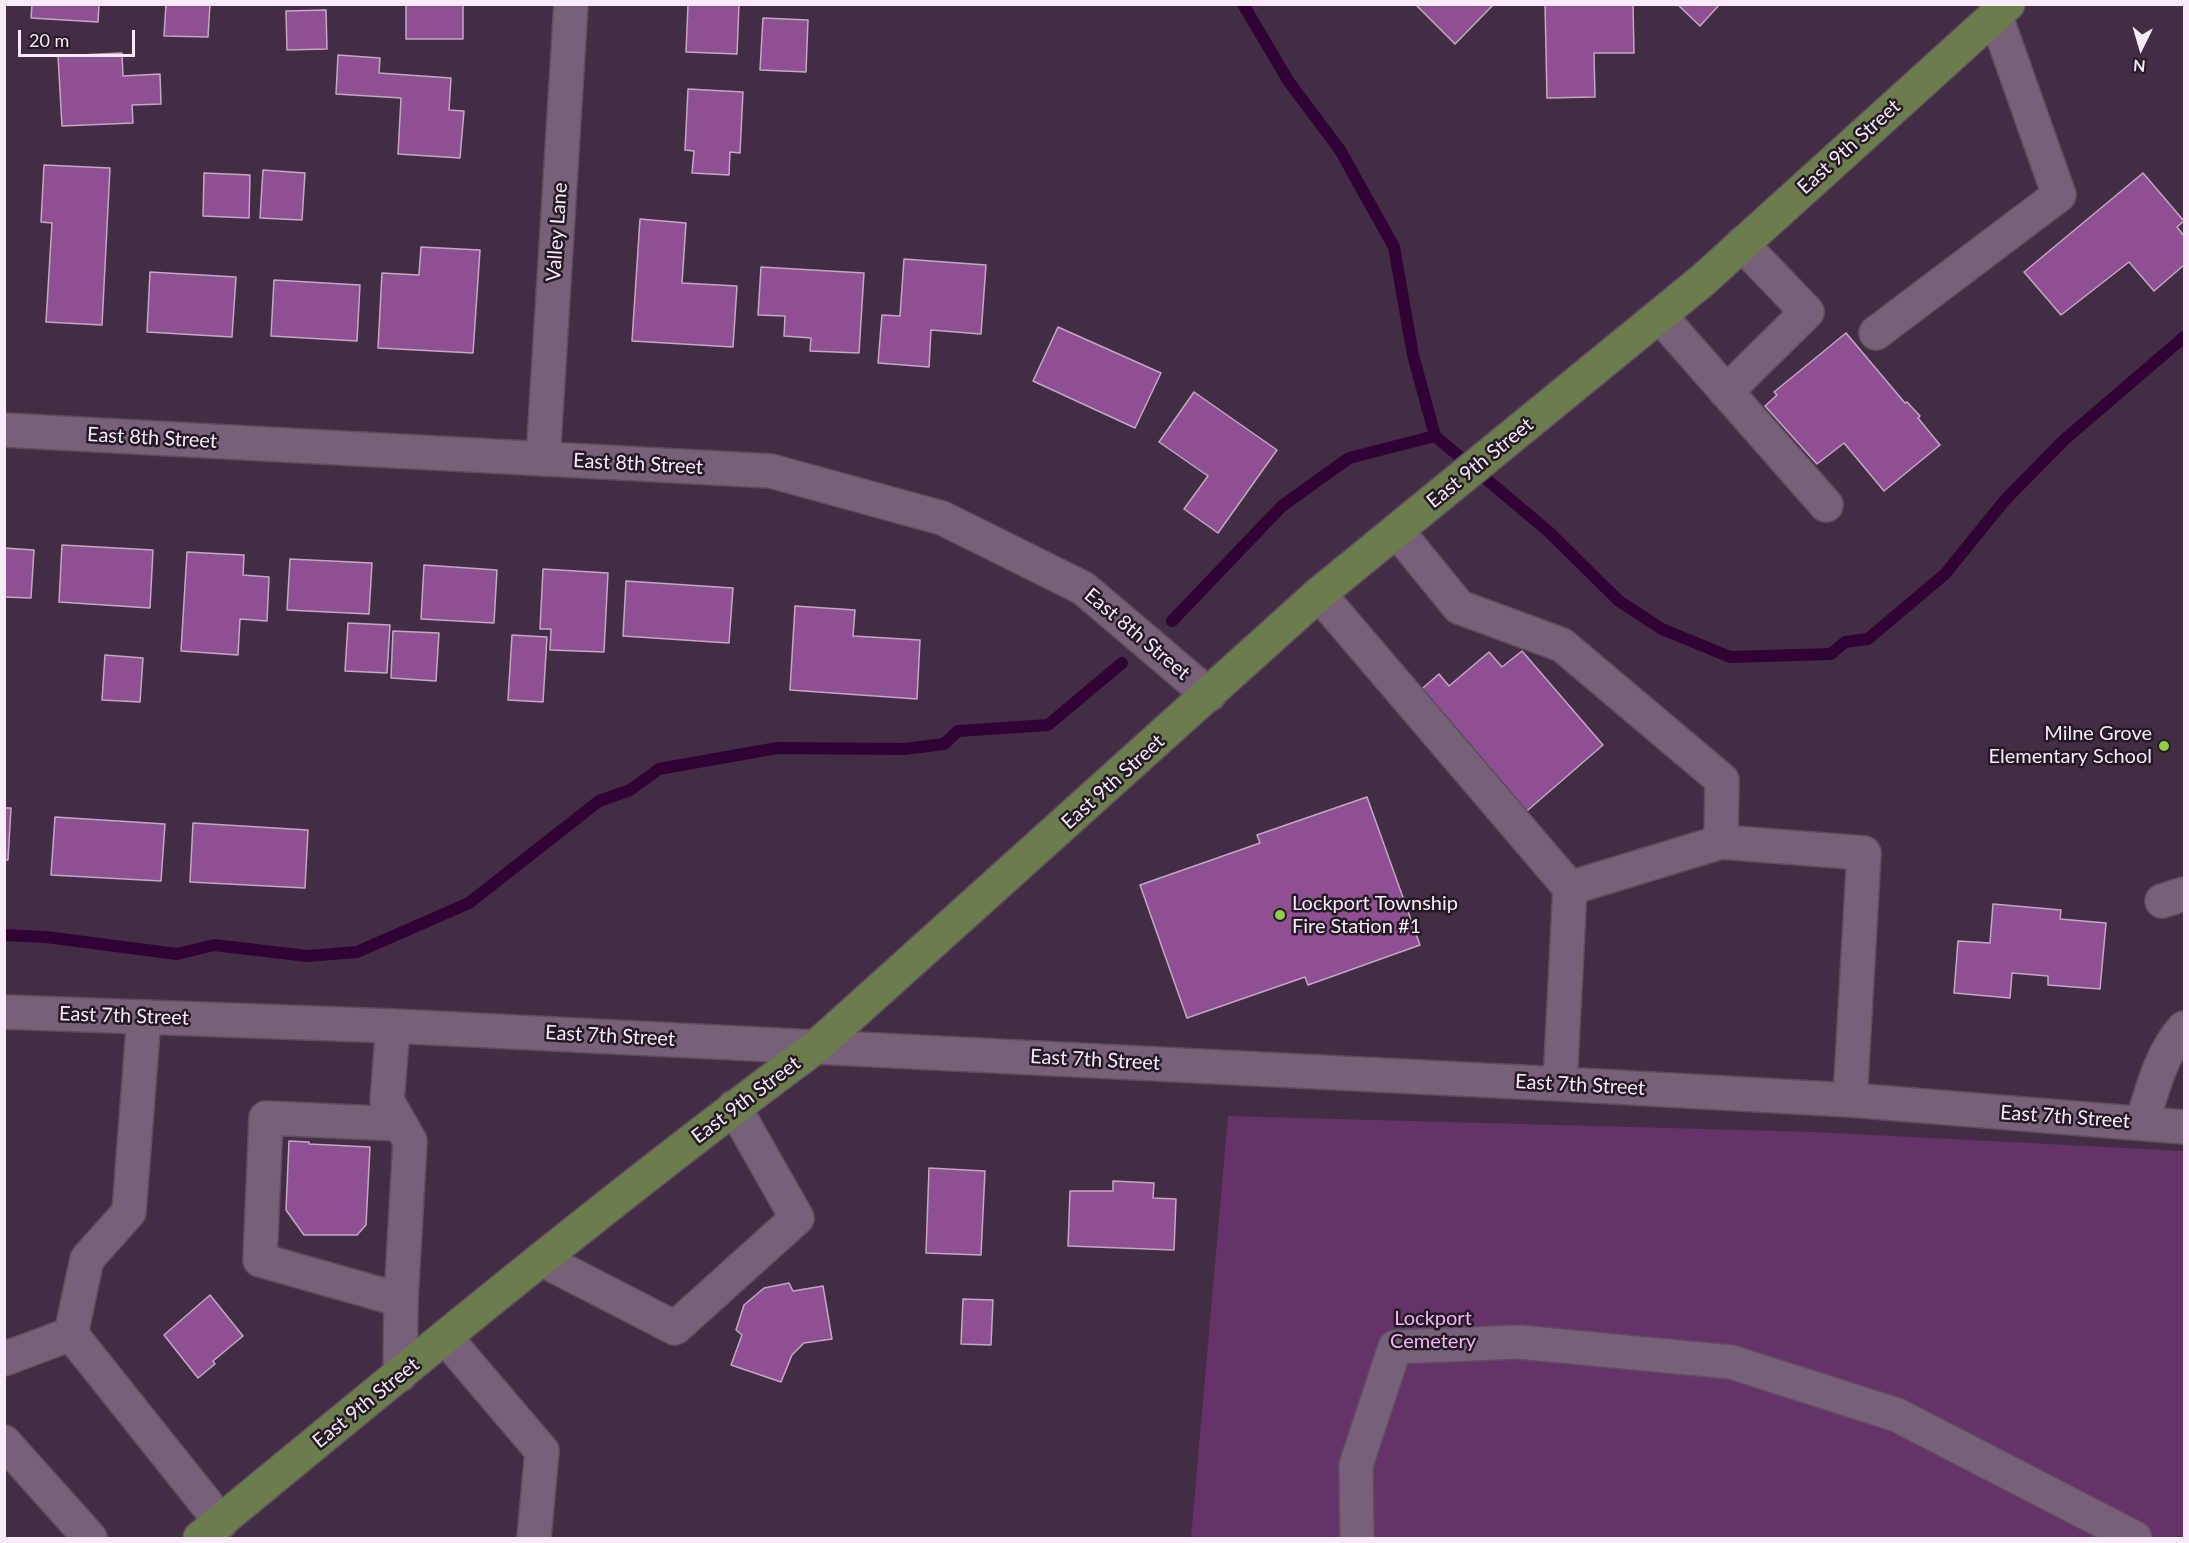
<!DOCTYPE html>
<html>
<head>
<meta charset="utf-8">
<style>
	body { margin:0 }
	#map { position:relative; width:2189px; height:1543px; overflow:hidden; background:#432d44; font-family:Lato,sans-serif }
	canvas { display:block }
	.frame { position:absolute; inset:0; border:6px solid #f9ebf9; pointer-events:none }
	.north { position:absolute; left:2111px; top:18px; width:60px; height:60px; -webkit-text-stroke:4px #241a24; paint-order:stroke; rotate:185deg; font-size:16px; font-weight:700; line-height:24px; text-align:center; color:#f9ebf9 }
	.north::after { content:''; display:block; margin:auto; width:21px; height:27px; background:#f9ebf9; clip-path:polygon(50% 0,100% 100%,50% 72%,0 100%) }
	.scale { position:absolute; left:18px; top:30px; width:117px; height:27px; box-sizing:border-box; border:3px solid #f9ebf9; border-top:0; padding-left:8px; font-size:18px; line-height:21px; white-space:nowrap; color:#f9ebf9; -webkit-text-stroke:4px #241a24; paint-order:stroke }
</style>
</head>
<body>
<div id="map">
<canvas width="2189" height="1543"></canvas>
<div class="frame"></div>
<div class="north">N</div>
<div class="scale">20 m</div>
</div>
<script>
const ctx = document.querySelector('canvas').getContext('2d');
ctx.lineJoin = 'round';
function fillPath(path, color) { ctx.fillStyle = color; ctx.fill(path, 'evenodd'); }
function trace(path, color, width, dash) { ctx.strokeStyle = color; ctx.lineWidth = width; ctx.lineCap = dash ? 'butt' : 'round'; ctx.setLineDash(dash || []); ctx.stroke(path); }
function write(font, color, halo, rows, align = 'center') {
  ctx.font = font + ' Lato,sans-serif'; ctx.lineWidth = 5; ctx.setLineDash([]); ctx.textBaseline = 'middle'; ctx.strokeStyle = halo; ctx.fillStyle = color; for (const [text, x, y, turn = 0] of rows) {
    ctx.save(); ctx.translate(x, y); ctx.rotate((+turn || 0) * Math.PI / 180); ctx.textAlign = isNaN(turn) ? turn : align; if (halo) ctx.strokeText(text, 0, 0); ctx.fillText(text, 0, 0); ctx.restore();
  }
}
const green = new Path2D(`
	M 1228,1116 L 1814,1132 L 2184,1151 L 2184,1538 L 1191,1538 Z`);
const stream = new Path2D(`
	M 1243,4 L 1289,82 L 1340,150 L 1394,247 L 1413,355 L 1435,436 L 1549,532 L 1619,601 L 1662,629 L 1730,657 L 1831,654 L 1845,642 L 1868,639 L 1945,574 L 2005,500 L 2064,440 L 2184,337
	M 1172,621 L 1282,506 L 1349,458 L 1435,436
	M 4,935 L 46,937 L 177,954 L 214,945 L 307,956 L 357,952 L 469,903 L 599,801 L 630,790 L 659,769 L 777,748 L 904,749 L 944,744 L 958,731 L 1048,725 L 1122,663`);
const building = new Path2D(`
	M 32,4 L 99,4 L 98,22 L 31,18 Z
	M 166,4 L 210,4 L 208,37 L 164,36 Z
	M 406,4 L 463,4 L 463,39 L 406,39 Z
	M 688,4 L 739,4 L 737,54 L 686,52 Z
	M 1415,4 L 1494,4 L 1455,44 Z
	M 1545,4 L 1633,4 L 1634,53 L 1594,53 L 1595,97 L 1547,98 Z
	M 1677,4 L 1720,4 L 1700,26 Z
	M 326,10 L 327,49 L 287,50 L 286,11 Z
	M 763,18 L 808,20 L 806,72 L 760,70 Z
	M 122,53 L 123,76 L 160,74 L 161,104 L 132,105 L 133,123 L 62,126 L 58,56 Z
	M 338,55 L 380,58 L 379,73 L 451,78 L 449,110 L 464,111 L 460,158 L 398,154 L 401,98 L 336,94 Z
	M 688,89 L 743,92 L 740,153 L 730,152 L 729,175 L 692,173 L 694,151 L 685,150 Z
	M 44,165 L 110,168 L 102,325 L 46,322 L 52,223 L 41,222 Z
	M 263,170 L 305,173 L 302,220 L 260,218 Z
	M 204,173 L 250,175 L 249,218 L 203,216 Z
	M 2143,173 L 2184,221 L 2177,227 L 2184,236 L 2184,265 L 2154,291 L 2129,262 L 2061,315 L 2024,272 Z
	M 640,219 L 686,223 L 682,283 L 737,286 L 733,347 L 632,341 Z
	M 421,247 L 480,250 L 473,353 L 378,348 L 382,273 L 419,275 Z
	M 904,259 L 986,265 L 981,334 L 931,330 L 929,367 L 878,363 L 882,315 L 900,316 Z
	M 761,267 L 864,273 L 859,353 L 810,351 L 811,338 L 784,336 L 785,316 L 758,315 Z
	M 150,272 L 236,277 L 232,337 L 147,332 Z
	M 274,280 L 360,285 L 357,341 L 271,336 Z
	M 1058,327 L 1161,373 L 1135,428 L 1033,381 Z
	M 1846,333 L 1905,403 L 1907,402 L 1920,416 L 1918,418 L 1940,445 L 1884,491 L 1844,443 L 1817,464 L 1765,406 L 1777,395 L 1774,392 Z
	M 1194,392 L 1277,450 L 1218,533 L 1184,509 L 1208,476 L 1159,442 Z
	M 62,545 L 153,550 L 150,608 L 59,602 Z
	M 4,548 L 34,550 L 31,598 L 4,597 Z
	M 187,552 L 244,555 L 243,575 L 269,577 L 267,621 L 240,619 L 238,655 L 181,651 Z
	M 290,559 L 372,563 L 369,614 L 287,610 Z
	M 424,565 L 497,570 L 494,623 L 421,619 Z
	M 543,569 L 608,573 L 604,652 L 550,650 L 551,629 L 540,629 Z
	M 626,581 L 733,588 L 729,643 L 623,636 Z
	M 795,606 L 855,610 L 853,636 L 920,640 L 917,699 L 790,690 Z
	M 348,623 L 390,625 L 387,673 L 345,671 Z
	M 393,631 L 439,633 L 436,681 L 391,678 Z
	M 512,635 L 547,637 L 543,702 L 508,700 Z
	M 1522,651 L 1603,745 L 1521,816 L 1416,694 L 1439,674 L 1449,686 L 1489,652 L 1502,667 Z
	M 105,655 L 143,658 L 140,702 L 102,700 Z
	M 1367,797 L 1420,945 L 1308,985 L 1305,977 L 1187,1018 L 1140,885 L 1260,843 L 1257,835 Z
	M 4,808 L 11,808 L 8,860 L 4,860 Z
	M 55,817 L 165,824 L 161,881 L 51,875 Z
	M 193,823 L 308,830 L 305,888 L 190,882 Z
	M 1993,904 L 2061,910 L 2060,919 L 2106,923 L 2100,989 L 2048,985 L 2048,976 L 2012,973 L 2010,998 L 1954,993 L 1958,941 L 1990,943 Z
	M 289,1141 L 309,1142 L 309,1144 L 370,1147 L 366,1225 L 357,1235 L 304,1235 L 286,1210 Z
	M 929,1168 L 985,1171 L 981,1255 L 926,1253 Z
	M 1113,1181 L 1154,1183 L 1153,1198 L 1176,1199 L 1174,1250 L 1068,1246 L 1070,1191 L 1113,1191 Z
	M 789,1283 L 793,1291 L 823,1286 L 832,1339 L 804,1343 L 792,1355 L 781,1382 L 731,1365 L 742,1335 L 736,1330 L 744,1305 L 764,1288 Z
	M 210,1295 L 243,1336 L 213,1361 L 215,1364 L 198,1378 L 164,1335 Z
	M 963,1299 L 993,1300 L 991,1345 L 961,1344 Z`);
const minor = new Path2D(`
	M 1660,316 L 1826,505
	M 1876,333 L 2059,195 L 1995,14
	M 1726,392 L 1807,312 L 1742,244
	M 4,430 L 771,471 L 942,518 L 1083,588 L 1209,695
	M 543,459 L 571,4
	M 1397,531 L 1459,607 L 1562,645 L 1722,780 L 1721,842
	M 1319,594 L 1570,888
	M 2162,901 L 2184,894
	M 4,1012 L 393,1026 L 1560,1084 L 1850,1100 L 2184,1127
	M 144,1017 L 129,1212 L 87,1259 L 71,1334 L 221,1522
	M 393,1026 L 387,1101 L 410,1141 L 401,1300 L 400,1375
	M 1560,1084 L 1570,888 L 1721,842 L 1864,853 L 1850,1100
	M 2142,1123 C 2152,1091 2161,1053 2184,1028
	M 400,1124 L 266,1118 L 260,1260 L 401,1300
	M 541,1259 L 675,1328 L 797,1218 L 734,1107
	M 445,1337 L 542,1451 L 534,1538
	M 4,1359 L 71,1334
	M 4,1442 L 90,1538
	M 1357,1538 L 1356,1465 L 1395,1347 L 1519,1342 L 1731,1362 L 1897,1415 L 2135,1538`);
const major = new Path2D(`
	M 200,1538 C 403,1371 606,1202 817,1046 L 1319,594 L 1703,280 L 2008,4`);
const markers = [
	[2164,746,6,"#8ece43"],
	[1280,915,6,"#8ece43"]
];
const streetNames = [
	["East 9th Street",1849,147,-42],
	["Valley Lane",557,232,-86],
	["East 8th Street",152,438,3],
	["East 9th Street",1480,463,-39],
	["East 8th Street",638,464,3],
	["East 8th Street",1137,634,40],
	["East 9th Street",1113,782,-42],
	["East 7th Street",124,1016,2],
	["East 7th Street",610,1036,3],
	["East 7th Street",1095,1060,3],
	["East 7th Street",1580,1085,3],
	["East 9th Street",746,1100,-37],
	["East 7th Street",2065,1117,4],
	["East 9th Street",366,1403,-39]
];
const poiNames = [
	["Milne Grove",2152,734],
	["Elementary School",2152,757],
	["Lockport Township",1292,904,"left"],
	["Fire Station #1",1292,927,"left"]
];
const parkNames = [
	["Lockport",1433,1319],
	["Cemetery",1433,1342]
];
fillPath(green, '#653368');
trace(stream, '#310335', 12);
fillPath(building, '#8f5093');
trace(building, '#c3a8c4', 1.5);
trace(minor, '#5f4d60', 36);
trace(major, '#5f4d60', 36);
trace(minor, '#786079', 33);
trace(major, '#6c7d4d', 33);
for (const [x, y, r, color] of markers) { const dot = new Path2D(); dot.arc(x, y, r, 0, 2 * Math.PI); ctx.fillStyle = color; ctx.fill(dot); trace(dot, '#241a24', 2); }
write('20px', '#f9ebf9', '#241a24', streetNames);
write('20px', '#f9ebf9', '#241a24', poiNames, 'right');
write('20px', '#f7b2fa', '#241a24', parkNames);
</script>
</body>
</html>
